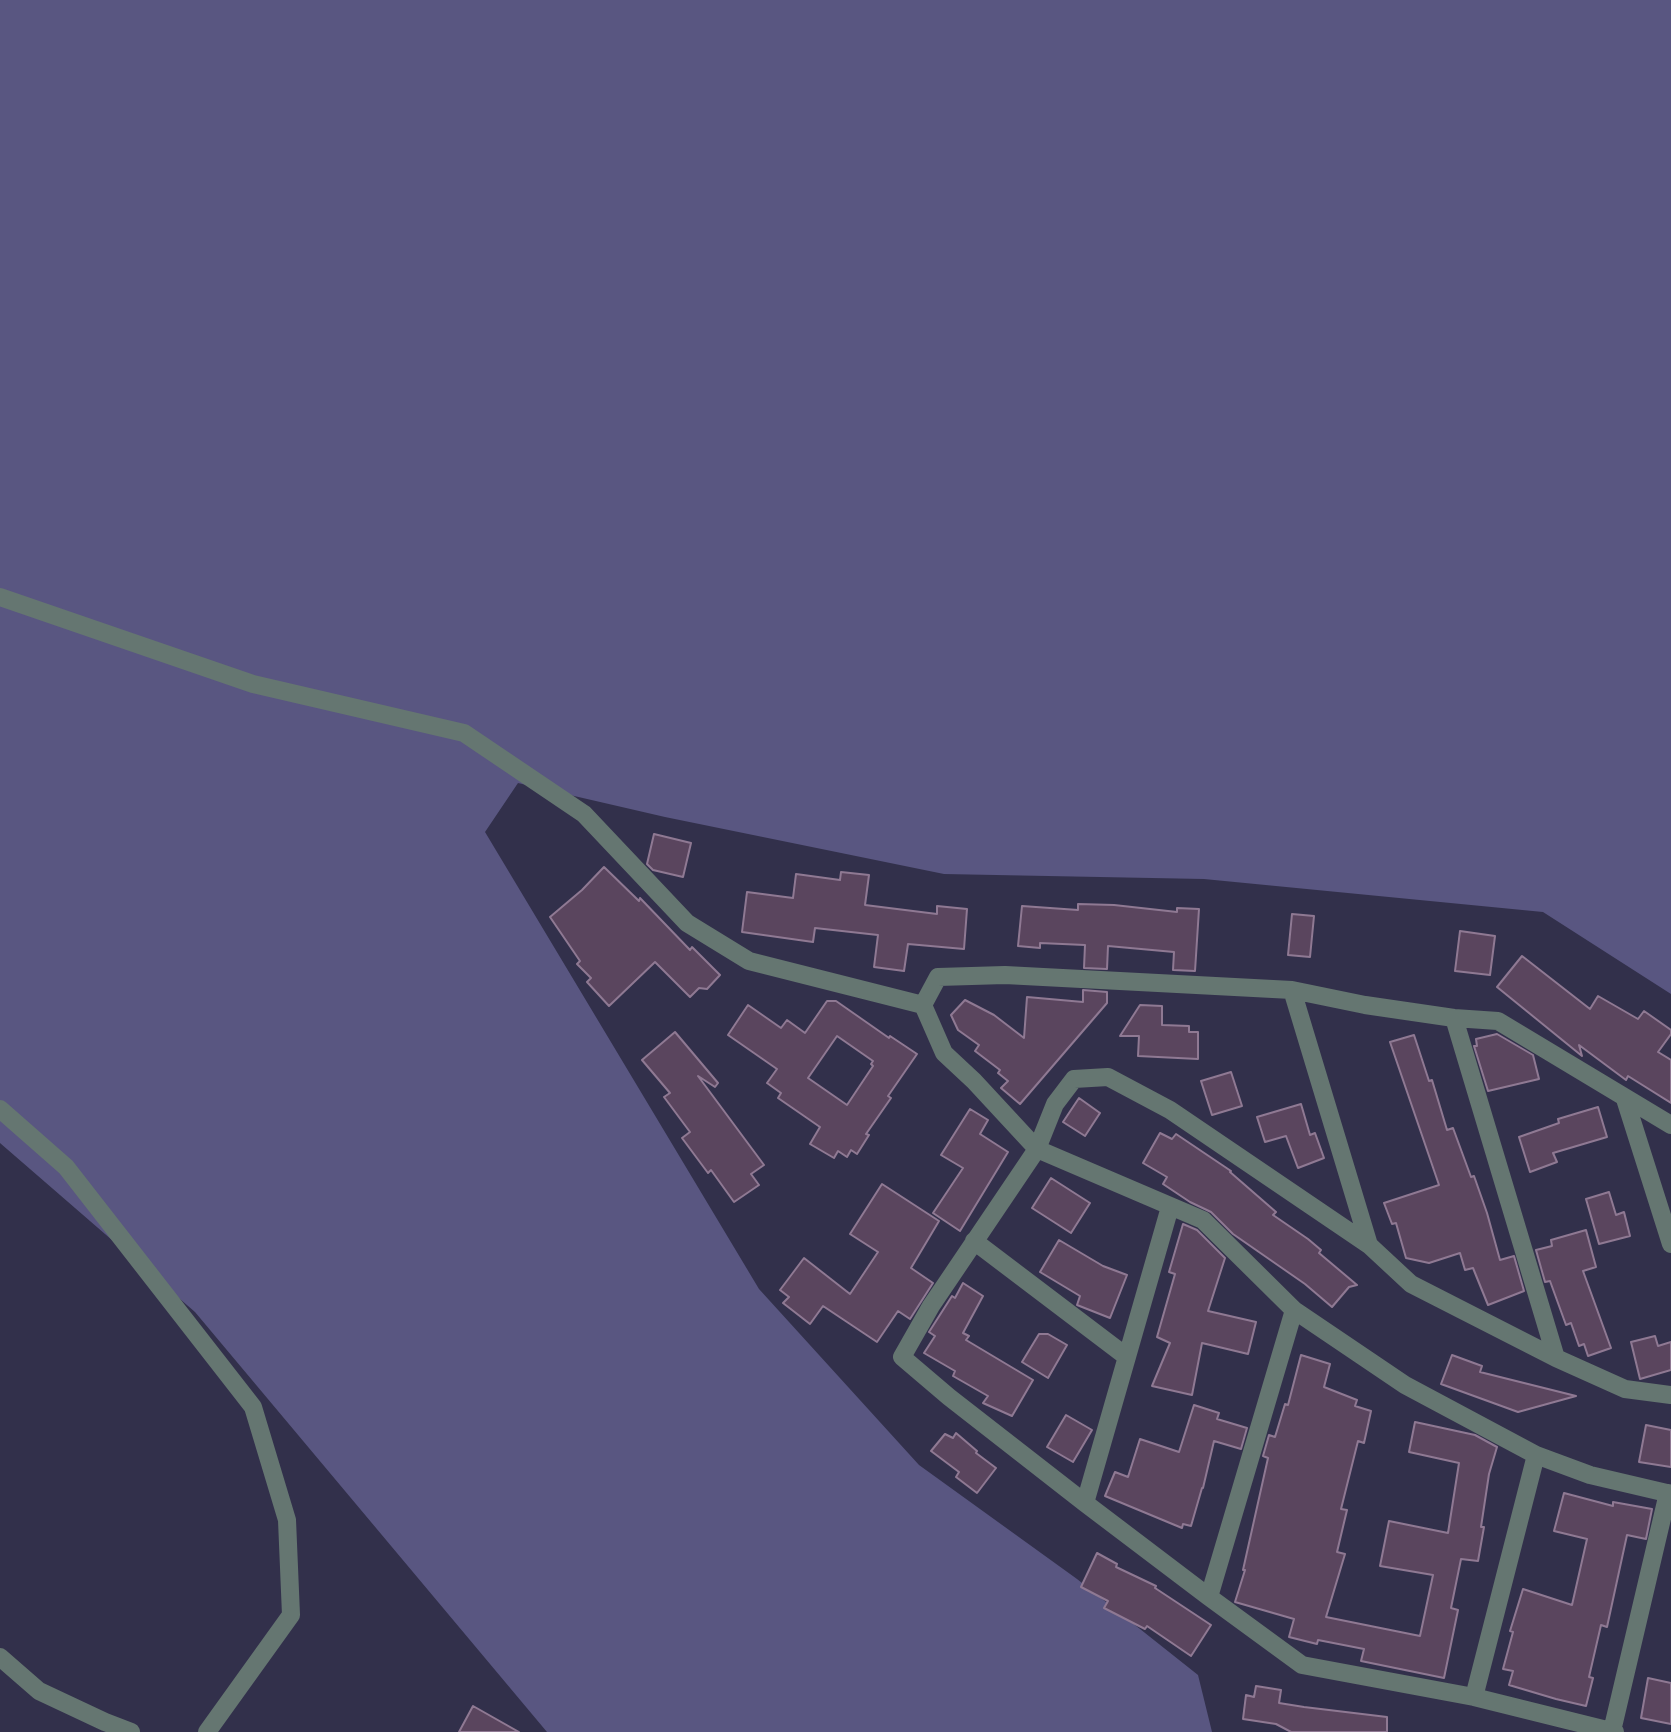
<!DOCTYPE html>
<html>
<head>
<meta charset="utf-8">
<style>
	body { margin:0 }
	canvas { display:block; background:#32304b }
</style>
</head>
<body>
<canvas width="1671" height="1732"></canvas>
<script>
const ctx = document.querySelector('canvas').getContext('2d');
ctx.lineJoin = 'round';
function fillPath(path, color) { ctx.fillStyle = color; ctx.fill(path, 'evenodd'); }
function trace(path, color, width, dash) { ctx.strokeStyle = color; ctx.lineWidth = width; ctx.lineCap = dash ? 'butt' : 'round'; ctx.setLineDash(dash || []); ctx.stroke(path); }
const green = new Path2D(`
	M 0,0 L 1671,0 L 1671,994 L 1543,912 L 1204,879 L 944,874 L 665,817 L 518,783 L 485,832 L 759,1289 L 919,1465 L 1077,1579 L 1198,1675 L 1212,1732 L 547,1732 L 195,1312 L 0,1143 Z`);
const building = new Path2D(`
	M 654,834 L 691,843 L 683,877 L 653,870 L 647,864 Z
	M 604,867 L 639,901 L 640,898 L 690,950 L 692,947 L 720,975 L 707,989 L 699,988 L 690,997 L 655,962 L 609,1006 L 587,982 L 591,978 L 577,964 L 580,961 L 550,917 L 582,890 Z
	M 841,872 L 869,875 L 865,905 L 937,914 L 937,906 L 967,909 L 964,949 L 908,944 L 904,971 L 874,967 L 878,935 L 815,928 L 813,942 L 742,932 L 747,892 L 793,898 L 796,874 L 840,880 Z
	M 1078,904 L 1114,905 L 1177,912 L 1177,908 L 1199,909 L 1195,971 L 1173,970 L 1174,952 L 1108,946 L 1107,969 L 1084,968 L 1085,945 L 1040,943 L 1040,948 L 1018,946 L 1022,906 L 1078,910 Z
	M 1292,914 L 1314,916 L 1310,957 L 1288,955 Z
	M 1460,931 L 1495,936 L 1490,975 L 1455,971 Z
	M 1522,956 L 1590,1009 L 1598,996 L 1638,1019 L 1644,1011 L 1671,1030 L 1671,1034 L 1658,1052 L 1671,1060 L 1671,1103 L 1628,1076 L 1626,1080 L 1579,1045 L 1582,1056 L 1497,987 Z
	M 1083,990 L 1107,992 L 1107,1003 L 1020,1104 L 1001,1088 L 1008,1081 L 998,1073 L 1000,1070 L 975,1051 L 979,1045 L 958,1030 L 951,1015 L 965,1000 L 994,1015 L 1024,1038 L 1027,997 L 1083,1002 Z
	M 827,1001 L 836,1001 L 889,1038 L 890,1036 L 917,1054 L 888,1096 L 891,1098 L 866,1134 L 869,1135 L 857,1154 L 851,1150 L 847,1157 L 838,1151 L 834,1158 L 810,1144 L 820,1127 L 778,1098 L 781,1093 L 767,1083 L 777,1069 L 728,1035 L 748,1005 L 781,1028 L 787,1020 L 805,1033 ZM 837,1036 L 873,1061 L 871,1064 L 873,1066 L 847,1105 L 808,1078 Z
	M 1140,1005 L 1162,1006 L 1162,1025 L 1189,1026 L 1189,1032 L 1198,1032 L 1198,1059 L 1138,1056 L 1139,1036 L 1120,1036 Z
	M 675,1032 L 718,1083 L 715,1087 L 698,1076 L 764,1165 L 751,1174 L 759,1185 L 734,1202 L 711,1170 L 708,1173 L 682,1138 L 690,1132 L 664,1097 L 670,1093 L 642,1060 Z
	M 1497,1034 L 1533,1055 L 1539,1079 L 1488,1091 L 1474,1046 L 1477,1046 L 1476,1039 Z
	M 1414,1035 L 1429,1081 L 1432,1080 L 1447,1130 L 1453,1128 L 1471,1177 L 1474,1176 L 1487,1213 L 1500,1260 L 1514,1256 L 1524,1291 L 1488,1305 L 1473,1268 L 1465,1270 L 1460,1253 L 1429,1263 L 1406,1258 L 1396,1223 L 1392,1224 L 1384,1203 L 1439,1185 L 1390,1042 Z
	M 1231,1072 L 1242,1106 L 1212,1115 L 1201,1081 Z
	M 1079,1098 L 1100,1113 L 1085,1136 L 1063,1122 Z
	M 1301,1104 L 1310,1135 L 1315,1133 L 1324,1158 L 1298,1168 L 1286,1136 L 1265,1142 L 1257,1117 Z
	M 1598,1107 L 1607,1137 L 1553,1153 L 1557,1162 L 1530,1172 L 1519,1137 L 1559,1123 L 1558,1119 Z
	M 970,1109 L 988,1120 L 980,1134 L 1008,1152 L 960,1231 L 933,1213 L 963,1168 L 941,1155 Z
	M 1160,1133 L 1172,1139 L 1176,1134 L 1231,1171 L 1230,1172 L 1276,1212 L 1273,1215 L 1308,1239 L 1321,1250 L 1319,1253 L 1357,1285 L 1349,1287 L 1332,1307 L 1305,1284 L 1233,1234 L 1211,1212 L 1190,1202 L 1163,1184 L 1167,1177 L 1143,1163 Z
	M 1051,1178 L 1090,1203 L 1071,1233 L 1032,1208 Z
	M 882,1184 L 939,1221 L 911,1268 L 933,1283 L 910,1319 L 898,1311 L 877,1342 L 823,1306 L 810,1324 L 783,1303 L 789,1297 L 780,1290 L 804,1258 L 850,1294 L 878,1252 L 850,1234 Z
	M 1609,1192 L 1616,1215 L 1624,1212 L 1630,1236 L 1599,1244 L 1586,1199 Z
	M 1183,1224 L 1197,1230 L 1225,1258 L 1208,1311 L 1256,1322 L 1248,1354 L 1202,1343 L 1192,1395 L 1152,1386 L 1170,1343 L 1157,1337 L 1175,1274 L 1169,1272 Z
	M 1586,1230 L 1596,1267 L 1583,1271 L 1611,1348 L 1588,1356 L 1584,1344 L 1579,1346 L 1571,1323 L 1566,1325 L 1550,1281 L 1545,1282 L 1536,1250 L 1552,1246 L 1551,1240 Z
	M 1059,1240 L 1103,1266 L 1127,1275 L 1110,1318 L 1077,1305 L 1080,1296 L 1040,1272 Z
	M 963,1283 L 983,1296 L 963,1333 L 969,1336 L 966,1340 L 1033,1380 L 1012,1416 L 983,1403 L 988,1396 L 953,1376 L 955,1371 L 924,1353 L 935,1336 L 929,1332 L 952,1296 L 955,1298 Z
	M 1039,1334 L 1048,1334 L 1067,1345 L 1048,1378 L 1022,1362 Z
	M 1655,1336 L 1658,1346 L 1671,1342 L 1671,1370 L 1640,1379 L 1631,1342 Z
	M 1301,1355 L 1330,1364 L 1324,1387 L 1357,1400 L 1355,1406 L 1371,1411 L 1364,1443 L 1358,1441 L 1341,1509 L 1347,1510 L 1337,1552 L 1345,1554 L 1326,1617 L 1420,1636 L 1433,1575 L 1380,1566 L 1389,1521 L 1448,1533 L 1459,1463 L 1409,1452 L 1415,1422 L 1475,1435 L 1497,1447 L 1489,1474 L 1481,1527 L 1484,1527 L 1478,1561 L 1461,1559 L 1451,1608 L 1458,1610 L 1444,1678 L 1361,1661 L 1364,1649 L 1318,1640 L 1317,1644 L 1289,1637 L 1294,1619 L 1235,1602 L 1245,1570 L 1243,1570 L 1268,1458 L 1263,1456 L 1269,1435 L 1275,1437 L 1285,1404 L 1288,1405 Z
	M 1452,1355 L 1482,1366 L 1480,1372 L 1576,1396 L 1518,1412 L 1441,1384 Z
	M 1194,1405 L 1219,1413 L 1217,1419 L 1247,1428 L 1241,1449 L 1214,1441 L 1203,1488 L 1202,1488 L 1191,1526 L 1183,1524 L 1182,1528 L 1105,1496 L 1115,1472 L 1128,1477 L 1140,1439 L 1179,1452 Z
	M 1066,1415 L 1092,1430 L 1073,1462 L 1047,1447 Z
	M 1646,1425 L 1671,1430 L 1671,1467 L 1639,1462 Z
	M 956,1433 L 977,1451 L 976,1453 L 996,1468 L 977,1493 L 956,1477 L 959,1472 L 931,1451 L 945,1434 L 953,1438 Z
	M 1564,1493 L 1613,1506 L 1613,1502 L 1652,1509 L 1646,1539 L 1627,1535 L 1607,1627 L 1601,1625 L 1589,1677 L 1593,1678 L 1586,1706 L 1556,1699 L 1509,1685 L 1513,1671 L 1503,1669 L 1513,1632 L 1510,1631 L 1523,1589 L 1572,1605 L 1587,1539 L 1554,1531 Z
	M 1097,1553 L 1117,1564 L 1116,1567 L 1156,1586 L 1155,1588 L 1211,1625 L 1191,1656 L 1147,1626 L 1145,1629 L 1104,1608 L 1108,1601 L 1081,1587 Z
	M 1648,1678 L 1671,1683 L 1671,1724 L 1641,1718 Z
	M 1256,1686 L 1281,1690 L 1279,1703 L 1304,1707 L 1387,1717 L 1387,1732 L 1291,1732 L 1276,1724 L 1243,1719 L 1246,1695 L 1254,1697 Z
	M 473,1706 L 519,1732 L 459,1732 Z`);
const minor = new Path2D(`
	M 0,597 L 253,684 L 464,733 L 584,814 L 687,923 L 749,961 L 923,1005
	M 1292,990 L 1369,1245
	M 923,1005 L 944,1053 L 974,1081 L 1037,1149 L 1203,1220 L 1294,1310 L 1405,1385 L 1536,1455 L 1590,1475 L 1671,1494
	M 923,1005 L 938,977 L 1005,975 L 1292,990 L 1365,1005 L 1454,1018 L 1498,1021 L 1671,1125
	M 1454,1018 L 1556,1358
	M 1625,1099 L 1671,1244
	M 0,1109 L 66,1167 L 253,1407 L 287,1520 L 291,1615 L 207,1732
	M 974,1241 L 1127,1357
	M 1085,1503 L 1170,1207
	M 1209,1597 L 1294,1310
	M 0,1657 L 39,1691 L 105,1722 L 131,1732
	M 1474,1697 L 1536,1455
	M 1612,1731 L 1668,1493
	M 1615,1732 L 1474,1697 L 1302,1665 L 1209,1597 L 1085,1503 L 949,1397 L 902,1357 L 931,1306 L 1037,1149 L 1055,1104 L 1074,1079 L 1108,1077 L 1170,1110 L 1369,1245 L 1411,1284 L 1556,1358 L 1625,1389 L 1671,1395`);
fillPath(green, '#595681');
fillPath(building, '#5a455e');
trace(building, '#8f7993', 2);
trace(minor, '#657671', 18);
</script>
</body>
</html>
